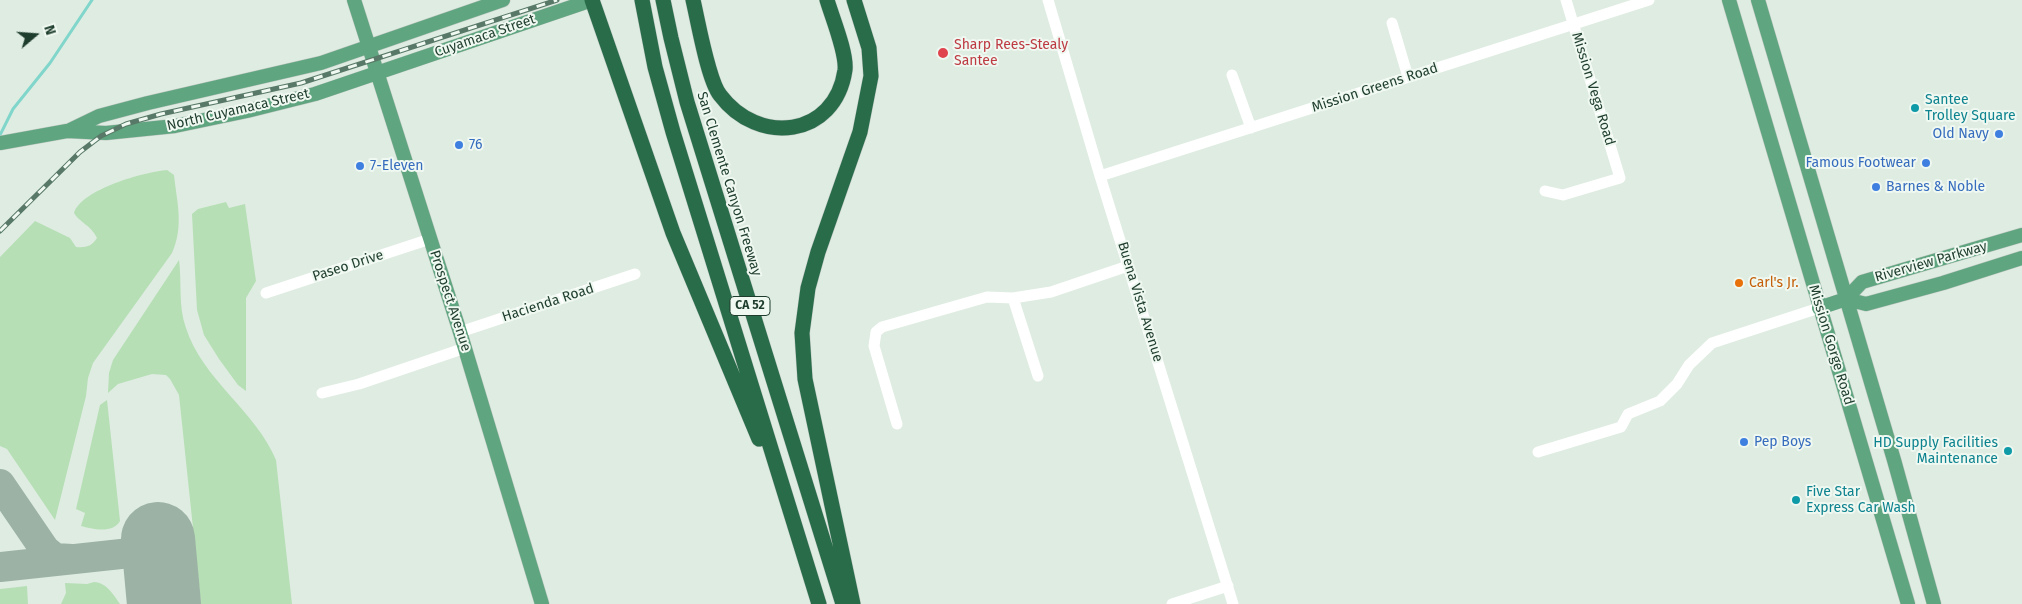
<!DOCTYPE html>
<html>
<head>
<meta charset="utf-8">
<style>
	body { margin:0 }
	#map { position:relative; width:2022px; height:604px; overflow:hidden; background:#dfece2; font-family:"Fira Sans",sans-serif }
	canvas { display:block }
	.north { position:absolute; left:10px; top:10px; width:50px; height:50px; -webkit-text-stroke:4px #eff8f1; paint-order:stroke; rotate:72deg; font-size:14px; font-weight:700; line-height:20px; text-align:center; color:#1e3d2c }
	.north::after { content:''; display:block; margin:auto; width:18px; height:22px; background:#1e3d2c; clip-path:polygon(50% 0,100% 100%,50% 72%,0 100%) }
</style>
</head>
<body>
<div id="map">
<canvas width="2022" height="604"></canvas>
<div class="north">N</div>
</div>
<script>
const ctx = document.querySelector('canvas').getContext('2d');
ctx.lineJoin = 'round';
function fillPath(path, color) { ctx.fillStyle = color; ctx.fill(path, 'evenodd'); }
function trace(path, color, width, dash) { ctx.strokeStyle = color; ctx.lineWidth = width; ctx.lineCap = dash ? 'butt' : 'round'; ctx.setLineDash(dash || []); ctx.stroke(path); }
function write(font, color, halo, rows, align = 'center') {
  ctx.font = font + ' "Fira Sans",sans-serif'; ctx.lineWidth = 4; ctx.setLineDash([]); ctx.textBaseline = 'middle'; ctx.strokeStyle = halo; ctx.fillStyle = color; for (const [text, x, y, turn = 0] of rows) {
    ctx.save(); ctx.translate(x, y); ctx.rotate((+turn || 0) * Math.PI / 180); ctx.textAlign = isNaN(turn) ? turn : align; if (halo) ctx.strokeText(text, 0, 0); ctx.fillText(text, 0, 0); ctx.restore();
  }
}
const green = new Path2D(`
	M 167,170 L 174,175 C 177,203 184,226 172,253 L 93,363 L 88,378 L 86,396 L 55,520 L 7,449 L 0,446 L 0,257 L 35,221 L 70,238 L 76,247 C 86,248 92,246 97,238 C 90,224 81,224 74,213 C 82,189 144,172 167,170 Z
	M 226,202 L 229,208 L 245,204 L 256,281 L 246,298 L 246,391 L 238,385 L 219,359 L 204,335 L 197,310 L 192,214 L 198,209 Z
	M 179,260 C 182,283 178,306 186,328 C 202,379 255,410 276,460 L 292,604 L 201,604 L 179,395 L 170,379 L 166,375 L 152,374 L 118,384 L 108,393 L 109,373 L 113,360 Z
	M 107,400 L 120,521 C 113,534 92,529 81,526 L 85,513 L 76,509 L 100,405 Z
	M 94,582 C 107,583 113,594 120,604 L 61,604 L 66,593 L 65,583 L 87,584 Z
	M 27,586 L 28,604 L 0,604 L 0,589 Z`);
const stream = new Path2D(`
	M 0,135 L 13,109 L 50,63 L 92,0`);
const taxiway = new Path2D(`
	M 0,484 L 45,550 L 55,558 L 72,559
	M 0,567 L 158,550`);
const runway = new Path2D(`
	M 158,539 L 164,604`);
const minor = new Path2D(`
	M 1048,0 L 1100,176 L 1233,604
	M 1392,23 L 1408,77
	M 1232,75 L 1251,128
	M 1100,176 L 1649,0
	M 1545,191 L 1563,195 L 1620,178 L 1566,0
	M 266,293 L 430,239
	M 1013,298 L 1038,376
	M 460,332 L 635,274
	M 322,393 L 359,384 L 465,348
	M 897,424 L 874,346 L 876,332 L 882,327 L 987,297 L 1013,298 L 1051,292 L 1128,266
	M 1538,452 L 1621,427 L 1628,414 L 1660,401 L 1677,384 L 1689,365 L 1712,343 L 1819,308
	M 1172,604 L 1228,586`);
const major = new Path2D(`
	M 354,0 L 460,332 L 542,604
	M 1729,0 L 1908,604
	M 1758,0 L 1894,460 L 1934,604
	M 70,130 L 99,116 L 148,103 L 321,63 L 503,0
	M 0,143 L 67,131 L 106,133 L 175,126 L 247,111 L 315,94 L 592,0
	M 1846,299 L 1866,304 L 1943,283 L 2022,258
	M 1819,308 L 1846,299 L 1862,282 L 2022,235`);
const highway = new Path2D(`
	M 592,0 L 673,233 L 759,439
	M 642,0 L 655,67 L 673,132 L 819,604
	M 663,0 L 671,38 L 687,102 L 843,604
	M 693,0 C 698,21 708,80 720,95 C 758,146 835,138 845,70 C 847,53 832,17 827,0
	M 853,604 L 805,379 L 802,333 L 808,288 L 818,252 L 860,132 L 871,76 L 869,48 L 854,0`);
const rail = new Path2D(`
	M 0,231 L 80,152 L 101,136 L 126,124 L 161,114 L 301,83 L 557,0`);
const markers = [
	[943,53,6,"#e0444e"],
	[1915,108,5,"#0f9aa8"],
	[1999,134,5,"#3f7fe0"],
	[459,145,5,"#3f7fe0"],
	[1926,163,5,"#3f7fe0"],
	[360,166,5,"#3f7fe0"],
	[1876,187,5,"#3f7fe0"],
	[1739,283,5,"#e8710a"],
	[1744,442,5,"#3f7fe0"],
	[2008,451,5,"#0f9aa8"],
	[1796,500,5,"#0f9aa8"]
];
const shields = [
	[750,306,40]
];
const shieldNames = [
	["CA 52",750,306]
];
const streetNames = [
	["Cuyamaca Street",485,36,-19],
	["Mission Greens Road",1375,88,-18],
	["Mission Vega Road",1593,89,73],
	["North Cuyamaca Street",238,110,-13],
	["San Clemente Canyon Freeway",729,184,73],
	["Riverview Parkway",1931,262,-16],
	["Paseo Drive",348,266,-18],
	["Prospect Avenue",450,301,72],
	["Buena Vista Avenue",1140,302,73],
	["Hacienda Road",548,303,-18],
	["Mission Gorge Road",1831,345,73]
];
const healthNames = [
	["Sharp Rees-Stealy",954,45],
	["Santee",954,61]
];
const cultureNames = [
	["Santee",1925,100],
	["Trolley Square",1925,116],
	["HD Supply Facilities",1998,443,"right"],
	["Maintenance",1998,459,"right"],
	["Five Star",1806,492],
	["Express Car Wash",1806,508]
];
const shopNames = [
	["Old Navy",1989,134,"right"],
	["76",469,145],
	["Famous Footwear",1916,163,"right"],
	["7-Eleven",370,166],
	["Barnes & Noble",1886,187],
	["Pep Boys",1754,442]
];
const foodNames = [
	["Carl's Jr.",1749,283]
];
fillPath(green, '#b6dfb5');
trace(stream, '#81d6cb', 3);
trace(taxiway, '#9cb2a4', 30);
trace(runway, '#9cb2a4', 74);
trace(major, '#c0c9c4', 15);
trace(highway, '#c0c9c4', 16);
trace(minor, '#fff', 11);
trace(major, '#5fa57f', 14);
trace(highway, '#286c4a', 15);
trace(rail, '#587967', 5);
trace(rail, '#eff8f1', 3, [9]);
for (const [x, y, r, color] of markers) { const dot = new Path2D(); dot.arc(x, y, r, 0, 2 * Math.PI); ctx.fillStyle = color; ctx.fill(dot); trace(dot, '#eff8f1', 2); }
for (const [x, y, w] of shields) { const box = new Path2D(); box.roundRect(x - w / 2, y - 9.5, w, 19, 4); ctx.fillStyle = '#eff8f1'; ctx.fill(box); trace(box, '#1e3d2c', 1); }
write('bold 12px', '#1e3d2c', null, shieldNames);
write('14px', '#1e3d2c', '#eff8f1', streetNames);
write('14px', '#be3a42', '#eff8f1', healthNames, 'left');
write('14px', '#0d838f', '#eff8f1', cultureNames, 'left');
write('14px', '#366cbe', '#eff8f1', shopNames, 'left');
write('14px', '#c56008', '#eff8f1', foodNames, 'left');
</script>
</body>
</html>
